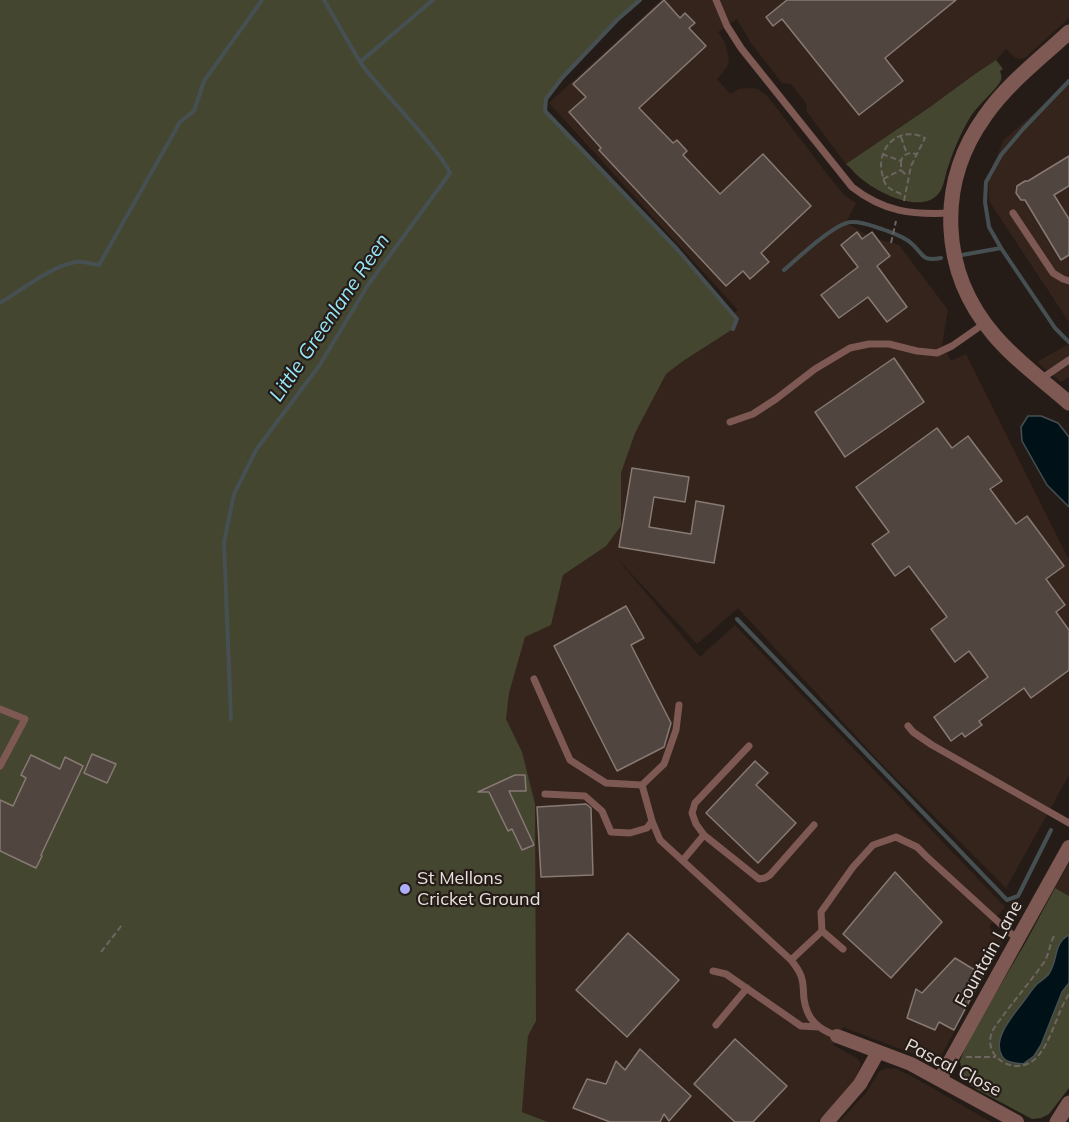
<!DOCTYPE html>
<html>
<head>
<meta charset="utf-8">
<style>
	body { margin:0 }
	canvas { display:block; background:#261c17 }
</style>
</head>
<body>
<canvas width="1069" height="1122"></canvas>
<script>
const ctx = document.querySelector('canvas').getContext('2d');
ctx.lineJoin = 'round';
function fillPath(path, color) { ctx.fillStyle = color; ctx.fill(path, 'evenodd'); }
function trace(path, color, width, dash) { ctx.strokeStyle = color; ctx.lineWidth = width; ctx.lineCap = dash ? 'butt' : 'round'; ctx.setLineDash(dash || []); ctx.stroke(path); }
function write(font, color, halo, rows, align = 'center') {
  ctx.font = font + ' Mulish,sans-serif'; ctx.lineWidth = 4.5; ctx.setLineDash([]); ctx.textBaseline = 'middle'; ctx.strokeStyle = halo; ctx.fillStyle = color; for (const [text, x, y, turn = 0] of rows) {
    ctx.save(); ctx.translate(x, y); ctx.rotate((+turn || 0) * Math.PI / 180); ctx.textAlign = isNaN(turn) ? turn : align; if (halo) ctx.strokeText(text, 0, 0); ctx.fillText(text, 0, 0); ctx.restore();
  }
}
const built = new Path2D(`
	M 661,0 L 1069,0 L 1069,18 L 1026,57 L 1021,59 L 1016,58 L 1006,49 L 996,60 L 975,74 L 930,107 L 846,164 L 807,112 L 806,103 L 791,84 L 782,83 L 751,43 L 737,19 L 718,32 L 725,43 L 729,59 L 727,67 L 717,79 L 730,94 L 739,89 L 752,88 L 758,89 L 768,97 L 827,174 L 845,196 L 856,203 L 846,223 L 873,238 L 899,245 L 948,310 L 942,344 L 951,361 L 966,354 L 1069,560 L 1069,775 L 1006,888 L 878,760 L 738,608 L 697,644 L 614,555 L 700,657 L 735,625 L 1005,907 L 989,927 L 1000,938 L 1002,944 L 941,1056 L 934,1061 L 928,1061 L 919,1056 L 843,1027 L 833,1045 L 857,1058 L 861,1064 L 855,1079 L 840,1099 L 817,1122 L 548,1122 L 522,1112 L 528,1036 L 536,1021 L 501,718 L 519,635 L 616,470 L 664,369 L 738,310 L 549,103 Z
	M 1069,82 L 1069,322 L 989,201 L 989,174 L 1004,140 Z
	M 1069,344 L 1069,377 L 1061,382 L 1037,362 Z
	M 1069,863 L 1069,896 L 1055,888 Z
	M 886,1068 L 897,1069 L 913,1077 L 991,1122 L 839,1122 L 866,1093 L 879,1072 Z`);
const green = new Path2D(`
	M 0,0 L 640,0 L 617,20 L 562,78 L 546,99 L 545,111 L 677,249 L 737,319 L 733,329 L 683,361 L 666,374 L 635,433 L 621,473 L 621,526 L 606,546 L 563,575 L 551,625 L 525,637 L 509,693 L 506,719 L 522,752 L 535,804 L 536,1021 L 528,1036 L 522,1112 L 548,1122 L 0,1122 Z
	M 996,60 L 1003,69 L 1000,71 C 1001,75 1002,76 1001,80 C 998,88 977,106 971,116 C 961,132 954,149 948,167 C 945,175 944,187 939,193 C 922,215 879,193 863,180 C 857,176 852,169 846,164 L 930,107 L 975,74 Z
	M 1055,888 L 1069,896 L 1069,1088 L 1049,1114 L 1041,1118 L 1032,1119 L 976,1089 L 967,1082 L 962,1072 L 960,1061 L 967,1042 L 1027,940 Z`);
const water = new Path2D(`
	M 1028,416 L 1041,416 L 1058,423 L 1069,437 L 1069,507 L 1047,485 L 1022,441 L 1021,427 Z
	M 1069,935 L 1069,983 L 1062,992 L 1041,1045 L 1034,1056 L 1023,1064 C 1016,1063 1006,1063 1002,1056 C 992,1040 1011,1018 1020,1006 C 1026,999 1031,990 1037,984 C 1041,981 1045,978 1048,975 C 1059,961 1052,944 1069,935 Z`);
const stream = new Path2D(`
	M 324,0 L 360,62
	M 640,0 L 617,20 L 562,78 L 546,99 L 545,111 L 677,249 L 737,319 L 733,329
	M 1001,248 L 1055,328 L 1069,342
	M 962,255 L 1001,248 L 989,227 L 985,202 L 986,182 L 1001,155 L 1023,129 L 1069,81
	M 784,270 C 798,258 835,223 851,222 C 862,221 872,226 882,229 C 892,233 903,236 911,243 C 924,254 921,262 941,258
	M 0,303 C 20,291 53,265 76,262 C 83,261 92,264 99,265 L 180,122 L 194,111 L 204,81 L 262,0
	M 737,619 L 1007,900 L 1018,896 L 1051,830
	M 231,719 L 224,542 L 234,494 L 256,450 L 319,366 L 368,285 L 450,173 C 444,160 435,150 425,138 C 404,112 380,89 360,62 L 433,0`);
const building = new Path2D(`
	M 664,0 L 680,18 L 685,13 L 695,23 L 689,28 L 706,46 L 639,108 L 673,143 L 677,140 L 687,151 L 683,155 L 720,194 L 763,154 L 811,206 L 761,253 L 769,262 L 750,279 L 743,271 L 726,286 L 599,150 L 601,148 L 569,112 L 586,97 L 573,84 Z
	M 787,0 L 956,0 L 885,58 L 903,81 L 859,115 L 782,19 L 773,26 L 766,17 Z
	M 1069,156 L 1069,186 L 1054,195 L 1069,219 L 1069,255 L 1061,260 L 1025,200 L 1021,200 L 1016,193 L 1017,186 L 1025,181 L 1028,181 Z
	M 857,232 L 862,239 L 872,232 L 890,256 L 877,266 L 907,307 L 887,322 L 868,297 L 839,318 L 821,295 L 858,267 L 841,245 Z
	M 894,358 L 924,402 L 845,457 L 815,412 Z
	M 937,428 L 952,448 L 968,436 L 1002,481 L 990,489 L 1016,524 L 1027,516 L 1064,566 L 1046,579 L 1065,605 L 1056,612 L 1069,630 L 1069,670 L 1031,698 L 1024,688 L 979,721 L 982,725 L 965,737 L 962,733 L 951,741 L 934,717 L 988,677 L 969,651 L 955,662 L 931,629 L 947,617 L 909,566 L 895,576 L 872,544 L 889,532 L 856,487 Z
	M 632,468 L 689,477 L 685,502 L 654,497 L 649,527 L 691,534 L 696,501 L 724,506 L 714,563 L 619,547 Z
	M 626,606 L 644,638 L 631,645 L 671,723 L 664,747 L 617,771 L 554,646 Z
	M 92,754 L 116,764 L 107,783 L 84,773 Z
	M 31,755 L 60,769 L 65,757 L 83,766 L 41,855 L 42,856 L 36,868 L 0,851 L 0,800 L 13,806 L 26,778 L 21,775 Z
	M 755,761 L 768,773 L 756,785 L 796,823 L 758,863 L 706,813 Z
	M 515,775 L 525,775 L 526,791 L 509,791 L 534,845 L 522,850 L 512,829 L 508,831 L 489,792 L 478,792 Z
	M 586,804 L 591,808 L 593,875 L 541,877 L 537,807 Z
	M 895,872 L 942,922 L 891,978 L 843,934 Z
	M 628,933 L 679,980 L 627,1037 L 576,990 Z
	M 955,958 L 983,975 L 954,1030 L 939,1022 L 935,1030 L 907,1018 L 916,989 L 922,993 Z
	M 735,1039 L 787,1086 L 753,1122 L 735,1122 L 694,1084 Z
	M 640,1049 L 691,1096 L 669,1121 L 664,1114 L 660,1122 L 610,1122 L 573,1108 L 587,1079 L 606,1084 L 616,1061 L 625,1070 Z`);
const path = new Path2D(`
	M 901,137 L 907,154
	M 882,154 L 901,161 C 903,154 909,152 916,154
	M 901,161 L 901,170 L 907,176
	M 883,179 L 901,170
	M 904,201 L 911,166 L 925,138 C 900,125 876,147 882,173 C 883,178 884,183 887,186 C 892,191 899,193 904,195
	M 891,243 L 896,221
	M 1054,936 C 1049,945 1049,957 1042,965 C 1030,982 1017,997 1005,1013 C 1001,1019 995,1025 992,1032 C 982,1057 1015,1077 1035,1059 C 1050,1046 1057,1012 1069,994
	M 101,952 L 122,925
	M 966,1057 L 996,1057`);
const service = new Path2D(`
	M 716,0 L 727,26 L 741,48 L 852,187 C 884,212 912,215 951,213
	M 1013,213 L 1053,273 L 1063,279 L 1069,281
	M 1041,379 L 1069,360
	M 730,422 L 753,414 L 776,399 L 815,369 L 850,348 L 869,344 L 889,344 L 917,351 L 937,353 L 952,346 L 985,323
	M 534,679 L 570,760 L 606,783 L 642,785 L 664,764 L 676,730 L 679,705
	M 0,709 L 25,719 L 0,766
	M 908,726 L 913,732 L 932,745 L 1069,823
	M 749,746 L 695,803 L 692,813 L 696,824 L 704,835 L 759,879 L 765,878 L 770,875 L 814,825
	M 642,785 L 652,821 L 660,840 L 791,960 C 795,965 799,970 801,976 C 804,983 803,991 804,999 C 807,1020 818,1029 837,1036
	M 545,794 L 585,796 L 602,811 L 611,832 L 630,833 L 647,828 L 652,821
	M 683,860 L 704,835
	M 822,931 L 821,912 L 853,867 L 873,845 L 896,837 L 917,847 L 927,857 L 1017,939
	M 791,960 L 822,931 L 843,949
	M 713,971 L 726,974 L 801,1026 L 819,1027
	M 716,1025 L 747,988`);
const minor = new Path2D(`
	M 837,1036 L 911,1064 L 1017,1122
	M 940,1079 L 1069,847
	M 827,1122 L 860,1084 L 878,1052`);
const tertiary = new Path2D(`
	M 1069,32 C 1040,59 1007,84 985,116 C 936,184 940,272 994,335 C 1016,361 1044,381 1069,403
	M 1057,1122 L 1069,1103`);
const markers = [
	[405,889,6,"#adaffb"]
];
const poiNames = [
	["St Mellons",417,879],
	["Cricket Ground",417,900]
];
const streetNames = [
	["Fountain Lane",989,954,-61],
	["Pascal Close",953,1068,27]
];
const waterNames = [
	["Little Greenlane Reen",330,318,-56]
];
fillPath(built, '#34241c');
fillPath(green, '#444630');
fillPath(water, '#001217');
trace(water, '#465052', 1.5);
trace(stream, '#465052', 4);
fillPath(building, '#514540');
trace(building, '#877a74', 1.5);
trace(path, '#6d6560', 2, [6, 3]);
trace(service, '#7e5852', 7);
trace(minor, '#7e5852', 14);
trace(tertiary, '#7e5852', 15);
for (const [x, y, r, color] of markers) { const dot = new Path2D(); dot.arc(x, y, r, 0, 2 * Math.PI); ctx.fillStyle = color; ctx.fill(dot); trace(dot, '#261c17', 2); }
write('18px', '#e8e1dd', '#261c17', poiNames, 'left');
write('18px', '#e8e1dd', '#261c17', streetNames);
write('italic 20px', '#97e7fb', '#261c17', waterNames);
</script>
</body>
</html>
